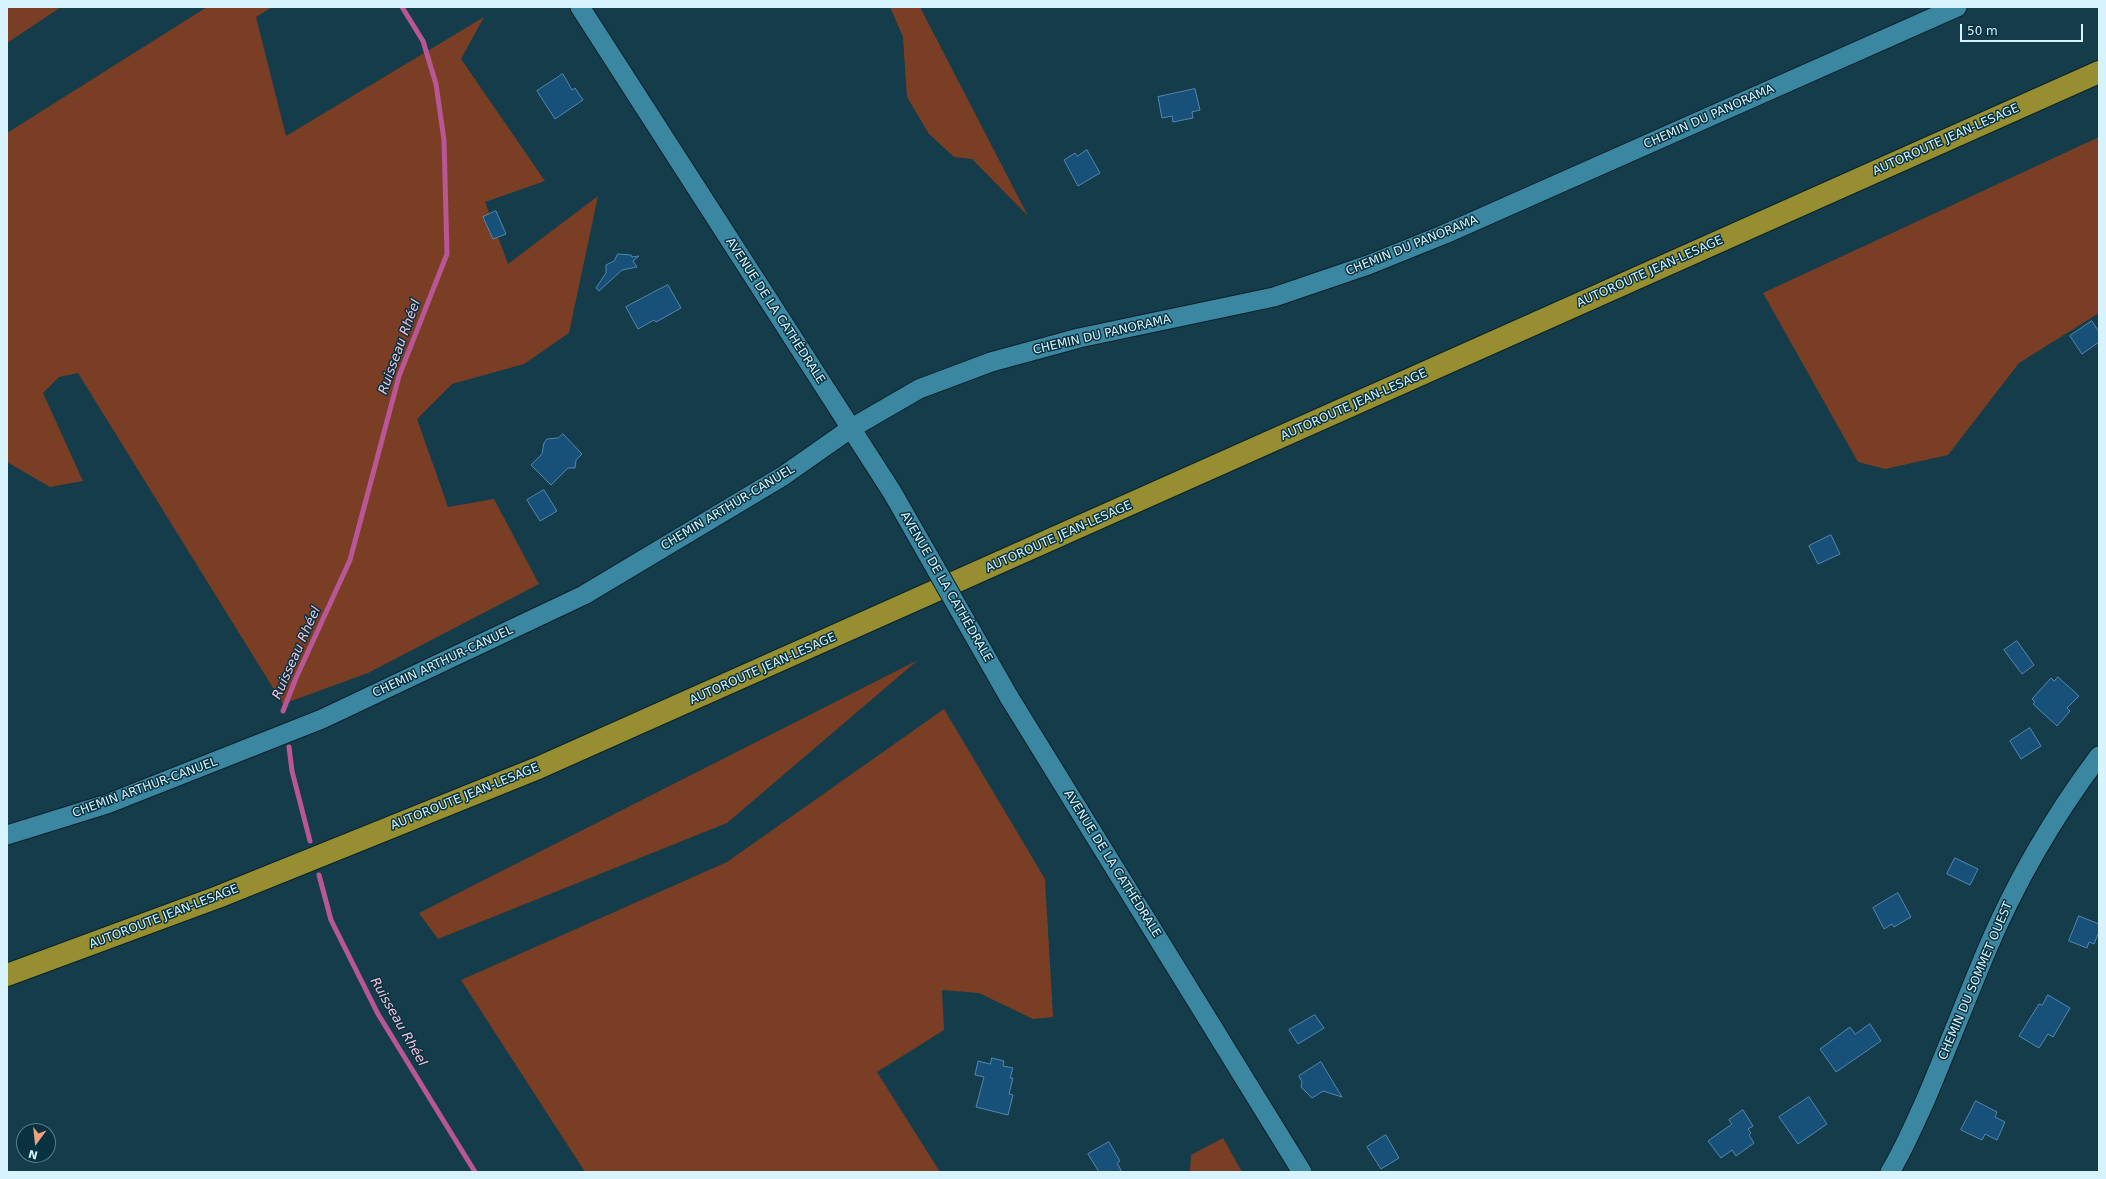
<!DOCTYPE html>
<html>
<head>
<meta charset="utf-8">
<style>
	body { margin:0 }
	#map { position:relative; width:2106px; height:1179px; overflow:hidden; background:#153c4a; font-family:"DejaVu Sans",sans-serif }
	canvas { display:block }
	.frame { position:absolute; inset:0; border:8px solid #d7f3fe; pointer-events:none }
	.north { position:absolute; left:16px; top:1123px; width:40px; height:40px; box-sizing:border-box; background:#08323f; border:1px solid #5b7f8b; border-radius:50%; rotate:195deg; font-size:11px; font-weight:700; line-height:16px; text-align:center; color:#d7f3fe }
	.north::after { content:''; display:block; margin:auto; width:14px; height:18px; background:#f2a17e; clip-path:polygon(50% 0,100% 100%,50% 72%,0 100%) }
	.scale { position:absolute; left:1960px; top:24px; width:123px; height:18px; box-sizing:border-box; border:2px solid #d7f3fe; border-top:0; padding-left:5px; font-size:12px; line-height:14px; white-space:nowrap; color:#d7f3fe; -webkit-text-stroke:3px #08323f; paint-order:stroke }
</style>
</head>
<body>
<div id="map">
<canvas width="2106" height="1179"></canvas>
<div class="frame"></div>
<div class="north">N</div>
<div class="scale">50 m</div>
</div>
<script>
const ctx = document.querySelector('canvas').getContext('2d');
ctx.lineJoin = 'round';
function fillPath(path, color) { ctx.fillStyle = color; ctx.fill(path, 'evenodd'); }
function trace(path, color, width, dash) { ctx.strokeStyle = color; ctx.lineWidth = width; ctx.lineCap = dash ? 'butt' : 'round'; ctx.setLineDash(dash || []); ctx.stroke(path); }
function write(font, color, halo, rows, align = 'center') {
  ctx.font = font + ' "DejaVu Sans",sans-serif'; ctx.lineWidth = 3; ctx.setLineDash([]); ctx.textBaseline = 'middle'; ctx.strokeStyle = halo; ctx.fillStyle = color; for (const [text, x, y, turn = 0] of rows) {
    ctx.save(); ctx.translate(x, y); ctx.rotate((+turn || 0) * Math.PI / 180); ctx.textAlign = isNaN(turn) ? turn : align; if (halo) ctx.strokeText(text, 0, 0); ctx.fillText(text, 0, 0); ctx.restore();
  }
}
const green = new Path2D(`
	M 7,7 L 61,7 L 7,43 Z
	M 207,7 L 272,7 L 256,17 L 286,136 L 484,17 L 461,59 L 545,181 L 485,202 L 508,264 L 598,196 L 569,333 L 524,364 L 452,384 L 417,419 L 448,507 L 494,499 L 539,584 L 368,673 L 283,704 L 78,373 L 59,377 L 43,393 L 83,481 L 50,487 L 7,462 L 7,133 Z
	M 890,7 L 920,7 L 1028,216 L 972,159 L 954,157 L 929,134 L 907,97 L 903,37 Z
	M 2099,137 L 2099,313 L 2019,363 L 1948,455 L 1885,469 L 1858,462 L 1763,293 Z
	M 918,660 L 727,823 L 438,939 L 419,913 Z
	M 944,709 L 1045,879 L 1053,1017 L 1033,1019 L 979,993 L 942,990 L 944,1030 L 877,1072 L 940,1172 L 585,1172 L 461,980 L 727,862 Z
	M 1223,1138 L 1242,1172 L 1190,1172 L 1191,1155 Z`);
const stream = new Path2D(`
	M 283,711 L 296,678 L 350,560 L 399,376 L 447,254 L 444,140 L 436,84 L 423,41 L 402,7
	M 289,747 L 292,771 L 310,841
	M 319,875 L 331,920 L 378,1014 L 475,1172`);
const building = new Path2D(`
	M 563,74 L 572,90 L 575,88 L 583,100 L 555,119 L 537,91 Z
	M 1195,89 L 1200,110 L 1192,112 L 1193,118 L 1173,122 L 1172,116 L 1162,118 L 1158,97 Z
	M 1087,150 L 1100,173 L 1078,186 L 1064,160 L 1075,153 L 1077,156 Z
	M 496,211 L 506,234 L 493,239 L 483,217 Z
	M 618,254 L 631,255 L 632,257 L 639,256 L 633,261 L 637,267 L 622,270 L 599,291 L 596,288 L 606,273 L 606,265 L 614,261 Z
	M 668,285 L 681,308 L 656,322 L 654,320 L 638,329 L 626,307 Z
	M 2092,321 L 2099,332 L 2099,342 L 2082,354 L 2070,336 Z
	M 563,434 L 582,454 L 576,460 L 575,468 L 568,468 L 551,485 L 531,465 L 542,454 L 544,443 L 547,439 L 558,438 Z
	M 544,490 L 557,511 L 540,521 L 527,500 Z
	M 1831,535 L 1840,554 L 1818,564 L 1809,546 Z
	M 2017,641 L 2034,665 L 2022,674 L 2004,650 Z
	M 2058,677 L 2079,696 L 2067,708 L 2070,711 L 2057,726 L 2033,704 L 2035,702 L 2032,699 L 2051,678 L 2054,681 Z
	M 2030,728 L 2041,746 L 2021,759 L 2010,741 Z
	M 1955,858 L 1978,869 L 1970,885 L 1947,874 Z
	M 1898,893 L 1911,917 L 1894,927 L 1892,924 L 1884,929 L 1873,908 Z
	M 2079,916 L 2099,924 L 2099,932 L 2094,944 L 2089,942 L 2087,948 L 2069,941 Z
	M 2048,995 L 2070,1008 L 2053,1037 L 2048,1034 L 2039,1048 L 2019,1036 L 2039,1004 L 2042,1005 Z
	M 1315,1015 L 1324,1028 L 1298,1044 L 1289,1030 Z
	M 1870,1024 L 1881,1041 L 1836,1072 L 1820,1049 L 1850,1027 L 1855,1034 Z
	M 992,1058 L 1004,1061 L 1003,1066 L 1013,1068 L 1010,1078 L 1013,1078 L 1009,1094 L 1013,1095 L 1008,1115 L 976,1107 L 984,1077 L 975,1075 L 978,1061 L 990,1064 Z
	M 1321,1062 L 1342,1097 L 1323,1091 L 1312,1098 L 1301,1087 L 1302,1082 L 1299,1076 Z
	M 1809,1097 L 1827,1124 L 1798,1144 L 1779,1117 Z
	M 1976,1101 L 1997,1112 L 1995,1117 L 2005,1122 L 1997,1140 L 1985,1134 L 1982,1140 L 1961,1130 Z
	M 1743,1110 L 1753,1126 L 1748,1129 L 1751,1133 L 1749,1135 L 1754,1143 L 1736,1156 L 1732,1150 L 1721,1158 L 1708,1141 L 1732,1124 L 1729,1120 Z
	M 1386,1135 L 1399,1158 L 1381,1169 L 1367,1147 Z
	M 1109,1142 L 1120,1161 L 1117,1163 L 1122,1172 L 1099,1172 L 1088,1154 Z`);
const minor = new Path2D(`
	M 580,7 L 892,492
	M 1009,697 L 1302,1172
	M 7,835 L 107,804 L 322,719 L 584,595 L 783,476 L 850,429 L 919,389 L 991,362 L 1079,338 L 1274,297 L 1368,265 L 1445,234 L 1957,7
	M 1890,1172 C 1904,1149 1914,1125 1925,1101 C 1946,1052 1965,1002 1986,952 C 2015,883 2054,816 2099,756`);
const highway = new Path2D(`
	M 7,975 L 218,897 L 538,768 L 2099,72`);
const minorBridge = new Path2D(`
	M 892,492 L 1009,697`);
const streetNames = [
	["CHEMIN DU PANORAMA",1709,117,-24],
	["AUTOROUTE JEAN-LESAGE",1946,140,-24],
	["CHEMIN DU PANORAMA",1412,246,-22],
	["AUTOROUTE JEAN-LESAGE",1650,272,-24],
	["AVENUE DE LA CATHÉDRALE",775,311,57],
	["CHEMIN DU PANORAMA",1102,335,-13],
	["AUTOROUTE JEAN-LESAGE",1354,405,-24],
	["CHEMIN ARTHUR-CANUEL",728,508,-31],
	["AUTOROUTE JEAN-LESAGE",1059,537,-24],
	["AVENUE DE LA CATHÉDRALE",946,587,60],
	["CHEMIN ARTHUR-CANUEL",443,662,-25],
	["AUTOROUTE JEAN-LESAGE",763,669,-24],
	["CHEMIN ARTHUR-CANUEL",145,788,-20],
	["AUTOROUTE JEAN-LESAGE",465,797,-22],
	["AVENUE DE LA CATHÉDRALE",1112,864,58],
	["AUTOROUTE JEAN-LESAGE",164,917,-21],
	["CHEMIN DU SOMMET OUEST",1976,981,-67]
];
const waterNames = [
	["Ruisseau Rhéel",400,347,-70],
	["Ruisseau Rhéel",297,653,-66],
	["Ruisseau Rhéel",398,1022,60]
];
fillPath(green, '#793e23');
trace(stream, '#b95695', 5);
fillPath(building, '#175078');
trace(building, '#5487b0', 1);
trace(minor, '#0a222a', 21);
trace(highway, '#0a222a', 24);
trace(minor, '#3b86a0', 19);
trace(highway, '#968e30', 22);
trace(minorBridge, '#0a222a', 21, []);
trace(minorBridge, '#3b86a0', 19);
write('12px', '#d7f3fe', '#08323f', streetNames);
write('italic 13px', '#f5c1de', '#08323f', waterNames);
</script>
</body>
</html>
